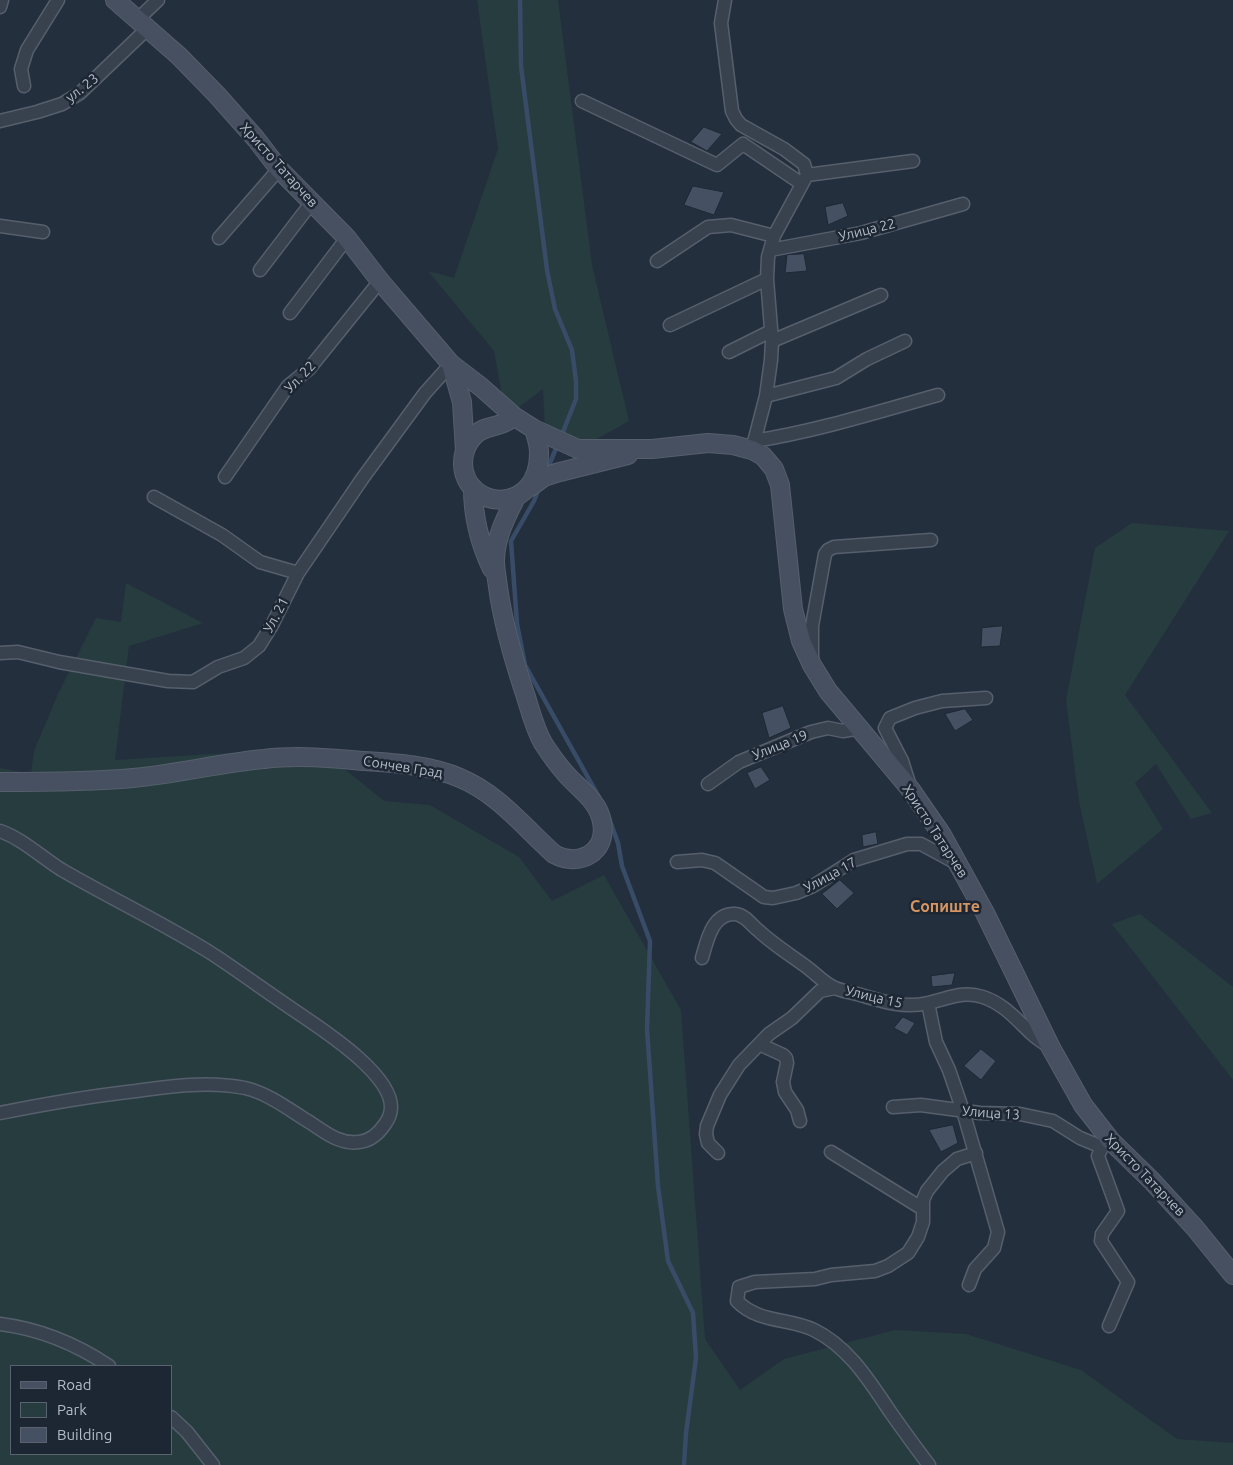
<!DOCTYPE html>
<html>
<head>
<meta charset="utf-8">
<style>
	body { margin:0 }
	#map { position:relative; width:1233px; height:1465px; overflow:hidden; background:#242f3e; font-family:Ubuntu,sans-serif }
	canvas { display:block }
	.legend { position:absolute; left:10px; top:1365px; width:162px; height:90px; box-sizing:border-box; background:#1d2633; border:1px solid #59626f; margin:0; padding:6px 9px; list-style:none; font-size:15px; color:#b4bcc9 }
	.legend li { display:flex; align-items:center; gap:10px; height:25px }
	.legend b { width:25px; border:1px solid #59626f }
</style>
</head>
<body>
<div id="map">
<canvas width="1233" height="1465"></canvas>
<ul class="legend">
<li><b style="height:6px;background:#465061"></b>Road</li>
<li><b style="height:14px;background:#263c3f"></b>Park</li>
<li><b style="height:14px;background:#455162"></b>Building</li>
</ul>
</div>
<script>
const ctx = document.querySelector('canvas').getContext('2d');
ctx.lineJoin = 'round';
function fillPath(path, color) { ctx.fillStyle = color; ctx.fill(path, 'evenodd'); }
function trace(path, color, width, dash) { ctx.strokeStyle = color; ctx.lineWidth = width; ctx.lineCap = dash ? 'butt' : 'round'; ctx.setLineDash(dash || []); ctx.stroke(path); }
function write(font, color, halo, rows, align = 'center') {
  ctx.font = font + ' Ubuntu,sans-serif'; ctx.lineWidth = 5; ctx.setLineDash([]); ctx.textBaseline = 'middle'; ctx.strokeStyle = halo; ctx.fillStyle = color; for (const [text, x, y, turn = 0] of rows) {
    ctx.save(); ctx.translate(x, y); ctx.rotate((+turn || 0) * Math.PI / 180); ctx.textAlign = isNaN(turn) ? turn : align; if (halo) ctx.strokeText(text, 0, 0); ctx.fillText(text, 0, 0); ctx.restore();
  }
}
const green = new Path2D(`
	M 477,0 L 558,0 L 592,265 L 629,421 L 586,445 L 545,428 L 543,389 L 506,417 L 494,351 L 428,271 L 454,278 L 498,149 Z
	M 1132,523 L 1229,531 L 1125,695 L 1212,813 L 1191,819 L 1156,764 L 1135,783 L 1163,829 L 1097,884 L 1079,801 L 1066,700 L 1095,548 Z
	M 126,583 L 203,623 L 129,646 L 115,760 L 261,751 L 334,758 L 347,771 L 384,801 L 430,805 L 519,857 L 552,901 L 604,875 L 681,1010 L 705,1339 L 740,1390 L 784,1359 L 895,1330 L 966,1334 L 1081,1370 L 1177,1439 L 1233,1443 L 1233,1465 L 0,1465 L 0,768 L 31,774 L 34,751 L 58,694 L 96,618 L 121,622 ZM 11,1366 L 171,1366 L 171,1454 L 11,1454 Z
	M 1140,914 L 1233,987 L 1233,1080 L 1112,924 Z`);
const stream = new Path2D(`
	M 520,0 L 521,66 L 547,270 L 555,309 L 572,350 L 576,381 L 576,399 L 561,437
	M 546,472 L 558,444
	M 539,488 L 534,501 L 511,541 L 517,624 L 525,665 L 599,797
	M 609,818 L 618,843 L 622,866 L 650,941 L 647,1029 L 658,1186 L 668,1261 L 693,1313 L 696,1358 L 686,1433 L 684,1465`);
const building = new Path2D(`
	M 704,127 L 722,134 L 707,151 L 691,142 Z
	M 693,186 L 724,192 L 714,215 L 684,205 Z
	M 843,203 L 848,216 L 828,225 L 825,207 Z
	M 804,254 L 807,271 L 785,273 L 787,255 Z
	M 1003,626 L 1000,646 L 981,647 L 982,628 Z
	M 783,706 L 791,728 L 769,738 L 762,713 Z
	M 965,709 L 973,720 L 955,731 L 945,714 Z
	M 761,767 L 770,780 L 755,789 L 747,773 Z
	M 876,832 L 878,844 L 863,847 L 862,835 Z
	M 840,880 L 854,893 L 837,909 L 822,894 Z
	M 955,973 L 952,985 L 932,987 L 931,976 Z
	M 903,1017 L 915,1023 L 907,1035 L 894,1028 Z
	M 981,1049 L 996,1061 L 981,1080 L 964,1066 Z
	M 953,1125 L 958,1143 L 941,1152 L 929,1130 Z`);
const minor = new Path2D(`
	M 725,0 L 721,23 L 732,111 L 736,119 L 741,125 L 784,149 L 804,164 L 807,175 L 774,236 L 768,257 L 767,279 L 772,341 L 771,360 L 766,396 L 752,450
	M 0,7 L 2,0
	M 137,20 L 158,0
	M 24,86 L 21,69 L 27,50 L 58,0
	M 582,101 L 717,165 L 743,144 L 802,184
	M 0,121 L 37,112 L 62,104 L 80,93 L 148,28
	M 807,175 L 913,161
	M 0,226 L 43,232
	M 219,238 L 279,169
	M 770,250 L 861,233 L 963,204
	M 657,261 L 708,227 L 731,225 L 774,236
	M 260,270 L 312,202
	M 290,313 L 347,238
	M 670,325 L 767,279
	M 772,341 L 881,295
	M 729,352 L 771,331
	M 766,396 L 836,378 L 867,359 L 905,341
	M 754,441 C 817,431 877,412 938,395
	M 225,477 L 288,386 L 309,369 L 380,281
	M 154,497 L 222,535 L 260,562 L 298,573
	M 0,653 L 18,652 L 59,662 L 168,681 L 193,682 L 218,667 L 244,658 L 259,646 L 272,625 L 298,573 L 362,479 L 425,393 L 451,364
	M 812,660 L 812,626 L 825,554 L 828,550 L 834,547 L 931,540
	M 909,783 L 902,761 L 885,728 L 890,718 L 915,708 L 942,701 L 986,698
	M 708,784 L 739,762 L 811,732 L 828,728 L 843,731 L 860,728
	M 0,831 C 23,839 41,857 62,870 C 112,899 165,924 214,955 C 244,975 274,997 304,1017 C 329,1034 391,1075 391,1107 C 391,1113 388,1120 385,1124 C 379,1133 370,1141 359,1142 C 338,1145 323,1130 306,1120 C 287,1108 267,1093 245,1088 C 208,1081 172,1086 136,1091 C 90,1096 45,1104 0,1113
	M 677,862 L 702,860 L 715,863 L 764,897 L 773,898 L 796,893 L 813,886 L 854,860 L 907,844 L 921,844 L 958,864
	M 702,958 C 707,941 712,913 735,914 C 746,915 751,925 759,931 C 774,945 792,956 808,968 C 816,974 825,984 835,988 C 842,991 850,992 857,994 C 881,1001 903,1009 928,1003 C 948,999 962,990 983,997 C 1004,1004 1016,1019 1032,1034 C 1037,1039 1044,1043 1050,1047
	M 928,1003 L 936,1042 L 949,1070 L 963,1111 L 998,1232 L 994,1248 L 975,1269 L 969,1285
	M 759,1044 L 783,1055 L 786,1058 L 787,1063 L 783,1082 L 785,1092 L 797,1110 L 800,1121
	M 893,1107 L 921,1105 L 980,1113 L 1020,1114 L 1053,1121 L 1080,1138 L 1102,1147 L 1111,1141
	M 1102,1147 L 1098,1156 L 1118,1211 L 1102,1234 L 1101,1241 L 1128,1282 L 1109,1326
	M 831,1152 L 923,1209
	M 718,1153 L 708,1143 L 706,1134 L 707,1126 L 720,1095 L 739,1065 L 769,1034 L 792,1018 L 820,991 L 835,988
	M 0,1324 C 40,1329 76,1344 109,1366
	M 171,1417 L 187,1432 L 213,1465
	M 929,1465 C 916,1448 903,1430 891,1413 C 870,1382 849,1347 814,1330 C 789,1318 758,1323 737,1301 L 739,1287 L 755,1282 L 815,1279 L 831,1275 L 875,1271 L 888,1266 L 908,1253 L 918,1237 L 923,1222 L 923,1200 L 927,1191 L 943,1171 L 957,1159 L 976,1153`);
const secondary = new Path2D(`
	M 115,0 L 179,56 L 217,95 L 256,139 L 279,169 L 347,238 L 380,281 L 451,364 L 481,387 L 515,417
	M 451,364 L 462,402 L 465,451
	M 515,417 L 534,429 C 536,436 539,444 539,452 C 540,516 465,511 463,464 C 463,453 467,443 474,436 C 482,427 491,428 501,424 C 506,422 511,419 515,417 Z
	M 534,429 L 578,449 L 652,449 L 708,443 L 733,445 L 752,450 L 763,456 L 774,469 L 780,485 L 793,609 L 801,641 L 812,665 L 828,691 L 911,790 L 942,835 L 985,913 L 1051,1048 L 1083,1105 L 1111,1141 L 1152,1181 L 1195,1228 L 1233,1275
	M 530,487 L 544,477 L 556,473 L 628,455
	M 473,488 C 473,516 480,544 492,569
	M 0,782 C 44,782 89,782 133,778 C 177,774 220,763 264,759 C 297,755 331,758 363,761 C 395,763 430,765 460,778 C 497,793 524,827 554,854 C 579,868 608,852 602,822 C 598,800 579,789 566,774 C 558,765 550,754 543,743 C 535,729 531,713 526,697 C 514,661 503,625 498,587 C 497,579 495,569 495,561 C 495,538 506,517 516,497`);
const streetNames = [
	["ул. 23",82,88,-38],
	["Христо Татарчев",279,165,48],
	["Улица 22",867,230,-14],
	["Ул. 22",300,377,-46],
	["Ул. 21",276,615,-62],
	["Улица 19",780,745,-22],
	["Сончев Град",403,767,9],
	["Христо Татарчев",935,831,57],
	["Улица 17",830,875,-29],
	["Улица 15",874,997,13],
	["Улица 13",991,1113,4],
	["Христо Татарчев",1145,1175,46]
];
const quarterNames = [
	["Сопиште",945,907]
];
fillPath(green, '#263c3f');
trace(stream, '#394c67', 4.5);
fillPath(building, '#455162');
trace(building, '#1f2835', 1);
trace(minor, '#565f6c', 15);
trace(secondary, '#565f6c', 20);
trace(minor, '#38414e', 12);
trace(secondary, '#465061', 18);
write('14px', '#b4bcc9', '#1d2633', streetNames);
write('bold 16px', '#d59563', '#1d2633', quarterNames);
</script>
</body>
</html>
